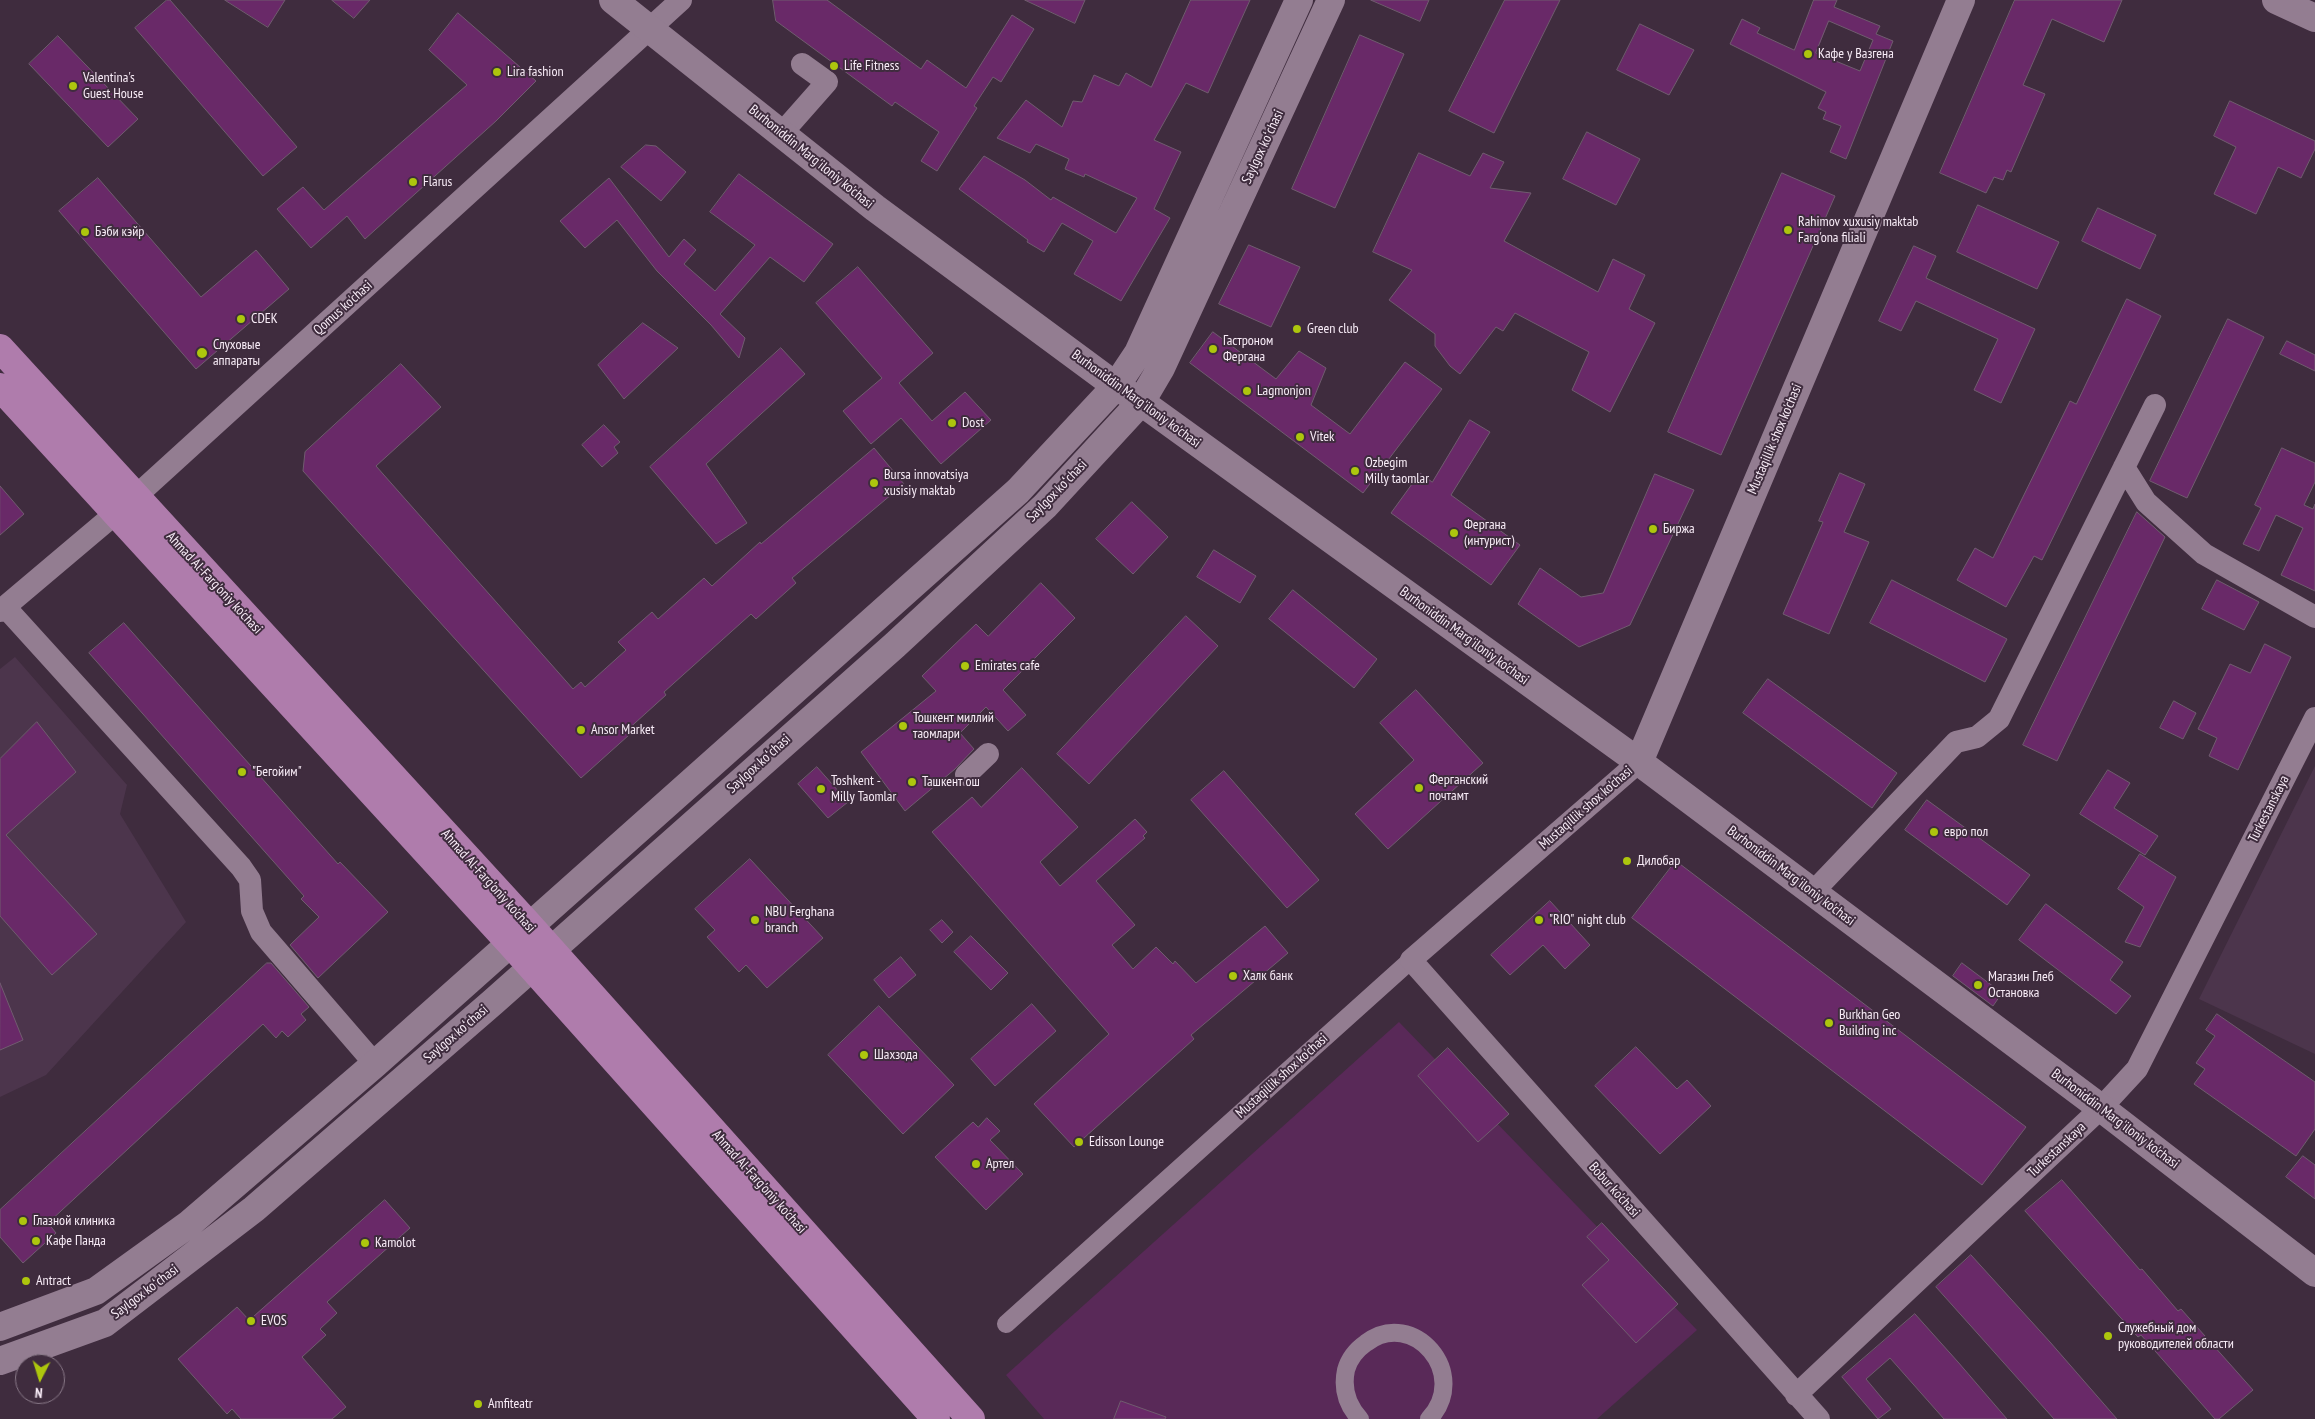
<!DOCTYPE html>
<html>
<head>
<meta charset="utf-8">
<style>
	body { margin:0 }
	#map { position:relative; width:2315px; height:1419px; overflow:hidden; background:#3f2c3e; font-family:"PT Sans Narrow",sans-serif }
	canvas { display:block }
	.north { position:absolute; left:15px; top:1354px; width:50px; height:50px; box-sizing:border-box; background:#3f2c3e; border:1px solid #897988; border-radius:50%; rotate:185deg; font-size:14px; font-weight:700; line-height:20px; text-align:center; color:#f8ecf7 }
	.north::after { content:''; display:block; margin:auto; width:18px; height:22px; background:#adc60d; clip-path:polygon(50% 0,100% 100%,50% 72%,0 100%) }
</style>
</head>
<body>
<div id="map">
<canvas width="2315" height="1419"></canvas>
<div class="north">N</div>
</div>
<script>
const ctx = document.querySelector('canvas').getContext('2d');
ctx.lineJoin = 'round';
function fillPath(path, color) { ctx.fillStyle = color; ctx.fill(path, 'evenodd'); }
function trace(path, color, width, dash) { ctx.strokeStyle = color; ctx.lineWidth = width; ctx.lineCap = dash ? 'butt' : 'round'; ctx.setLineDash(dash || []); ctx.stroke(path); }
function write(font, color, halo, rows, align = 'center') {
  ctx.font = font + ' "PT Sans Narrow",sans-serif'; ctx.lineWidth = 4; ctx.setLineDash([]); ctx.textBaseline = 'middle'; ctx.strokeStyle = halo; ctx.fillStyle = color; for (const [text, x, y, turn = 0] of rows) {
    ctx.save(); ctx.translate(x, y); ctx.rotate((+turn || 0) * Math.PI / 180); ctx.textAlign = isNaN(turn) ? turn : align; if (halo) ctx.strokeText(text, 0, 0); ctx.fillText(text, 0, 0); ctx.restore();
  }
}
const built = new Path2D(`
	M 15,657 L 127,785 L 120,814 L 186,922 L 46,1075 L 0,1097 L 0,669 Z
	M 2315,766 L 2315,1054 L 2199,999 Z`);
const green = new Path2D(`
	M 1399,1022 L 1697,1330 L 1597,1419 L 1044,1419 L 1006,1375 Z`);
const building = new Path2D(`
	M 167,0 L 170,0 L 297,147 L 263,176 L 135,28 Z
	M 225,0 L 285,0 L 268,27 Z
	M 332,0 L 370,0 L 354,18 Z
	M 773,0 L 827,0 L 921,69 L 927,60 L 966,88 L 1012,15 L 1034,29 L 1001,82 L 993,77 L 974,106 L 977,108 L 937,171 L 921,161 L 939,132 L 895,102 L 892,106 L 776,21 Z
	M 1025,0 L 1085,0 L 1075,23 Z
	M 1191,0 L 1250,0 L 1208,93 L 1186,83 L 1154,140 L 1181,152 L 1154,209 L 1170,218 L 1121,301 L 1074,274 L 1093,241 L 1062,223 L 1044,252 L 1027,242 L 1028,240 L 959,189 L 984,156 L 1025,180 L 1051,200 L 1053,197 L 1116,233 L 1137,198 L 1085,174 L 1084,177 L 1065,169 L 1069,159 L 1036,144 L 1030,153 L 997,138 L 1026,100 L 1062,127 L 1073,101 L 1082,102 L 1094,75 L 1119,86 L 1126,73 L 1151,87 Z
	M 1371,0 L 1429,0 L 1420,21 Z
	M 1505,0 L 1560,0 L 1494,133 L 1449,111 Z
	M 1814,0 L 1837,0 L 1834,7 L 1880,26 L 1876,34 L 1893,41 L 1846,159 L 1830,152 L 1841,126 L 1823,119 L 1826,112 L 1818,108 L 1826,92 L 1730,44 L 1742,19 L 1760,28 L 1757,33 L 1794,50 ZM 1829,21 L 1873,40 L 1860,71 L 1816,53 Z
	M 2015,0 L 2122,0 L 2104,42 L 2052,19 L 2023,85 L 2045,94 L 2011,172 L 2007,170 L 2003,180 L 1994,177 L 1986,193 L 1940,173 Z
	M 458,13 L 536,81 L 496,121 L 365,239 L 347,216 L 311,248 L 277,209 L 303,187 L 324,210 L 467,85 L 429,50 Z
	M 1640,24 L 1694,50 L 1669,95 L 1617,70 Z
	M 1360,35 L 1404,54 L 1335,208 L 1292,189 Z
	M 58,36 L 138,119 L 108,147 L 29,64 Z
	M 2230,101 L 2315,141 L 2315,149 L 2301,178 L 2278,167 L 2256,214 L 2214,194 L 2236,147 L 2214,136 Z
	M 1587,132 L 1640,159 L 1616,205 L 1563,179 Z
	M 646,145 L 656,146 L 686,172 L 661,201 L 621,167 Z
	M 1419,153 L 1470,176 L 1483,153 L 1504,162 L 1490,188 L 1531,193 L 1504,241 L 1598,292 L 1613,259 L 1645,275 L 1629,309 L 1655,323 L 1610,412 L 1572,390 L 1589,352 L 1515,313 L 1503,331 L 1496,327 L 1460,374 L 1450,366 L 1435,346 L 1435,334 L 1389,300 L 1412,270 L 1373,252 Z
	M 1782,173 L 1835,196 L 1721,455 L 1668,432 Z
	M 739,174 L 833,244 L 804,282 L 770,257 L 720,314 L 745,338 L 739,358 L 711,325 L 657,271 L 617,220 L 585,248 L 560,221 L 609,178 L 669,257 L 684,239 L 696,250 L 684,264 L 715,291 L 755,245 L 710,212 Z
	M 98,178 L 201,297 L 256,250 L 289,289 L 196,369 L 59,211 Z
	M 1978,205 L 2059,242 L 2037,289 L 1957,252 Z
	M 2098,208 L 2156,235 L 2140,269 L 2082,241 Z
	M 1249,245 L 1300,267 L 1271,327 L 1219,304 Z
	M 1914,246 L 1936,256 L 1926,278 L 2035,329 L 2001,403 L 1974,390 L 1998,339 L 1916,301 L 1901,331 L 1879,321 Z
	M 858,267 L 933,353 L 899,383 L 932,421 L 965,392 L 991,420 L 941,464 L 901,418 L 871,444 L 843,411 L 882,378 L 816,303 Z
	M 2127,299 L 2161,316 L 2042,560 L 2034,556 L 2006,607 L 1957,580 L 1975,548 L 1993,558 L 2070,401 L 2076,404 Z
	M 2228,319 L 2264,337 L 2187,498 L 2150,481 Z
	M 643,323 L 678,348 L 624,399 L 598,365 Z
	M 1213,332 L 1276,379 L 1299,351 L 1326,368 L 1311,405 L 1350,434 L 1405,362 L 1442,389 L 1363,493 L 1190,363 Z
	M 2287,341 L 2315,355 L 2315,371 L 2280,354 Z
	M 781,348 L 805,374 L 706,464 L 747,523 L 716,544 L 650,467 Z
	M 401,364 L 441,407 L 376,466 L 573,689 L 581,682 L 585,687 L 626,650 L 618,642 L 652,612 L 658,619 L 704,578 L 712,586 L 760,542 L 761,544 L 874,448 L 904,484 L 792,578 L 796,583 L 756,619 L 751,614 L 664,692 L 666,695 L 625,732 L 629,735 L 581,778 L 303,471 L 305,452 Z
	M 1470,420 L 1490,432 L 1451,495 L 1520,545 L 1491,585 L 1391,513 L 1420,473 L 1432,482 Z
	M 604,425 L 620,442 L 614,447 L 618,453 L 602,467 L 582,445 Z
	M 2282,448 L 2315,463 L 2315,482 L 2304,505 L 2313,509 L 2315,504 L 2315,591 L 2281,575 L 2303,528 L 2276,515 L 2259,551 L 2243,544 L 2261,508 L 2255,505 Z
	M 1840,473 L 1865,484 L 1844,532 L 1869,542 L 1829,634 L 1783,614 L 1823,522 L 1819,521 Z
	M 1655,474 L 1694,490 L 1630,625 L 1579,647 L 1518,604 L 1540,568 L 1581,597 L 1603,593 Z
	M 0,486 L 24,514 L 0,535 Z
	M 1132,502 L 1168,537 L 1133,574 L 1096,539 Z
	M 2137,512 L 2165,537 L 2057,761 L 2023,745 Z
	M 1214,550 L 1256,576 L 1240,603 L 1197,577 Z
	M 1892,580 L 2007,639 L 1985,682 L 1870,623 Z
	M 2217,580 L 2259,602 L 2244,630 L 2202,609 Z
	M 1041,583 L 1075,618 L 1003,690 L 1026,715 L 1008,731 L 986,707 L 960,733 L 974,749 L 955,769 L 905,811 L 861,752 L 936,691 L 922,676 L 976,624 L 988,636 Z
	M 1293,590 L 1377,659 L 1354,688 L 1269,619 Z
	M 1186,616 L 1218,646 L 1089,784 L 1057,754 Z
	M 124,623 L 338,864 L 340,862 L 388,912 L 318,978 L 290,945 L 319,917 L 301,899 L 304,896 L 89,653 Z
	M 2265,644 L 2291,657 L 2238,770 L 2209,756 L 2217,738 L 2198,729 L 2230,664 L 2250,673 Z
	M 1768,679 L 1897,773 L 1872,808 L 1743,713 Z
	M 1416,690 L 1483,763 L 1388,849 L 1355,814 L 1414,760 L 1380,723 Z
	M 2174,701 L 2196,713 L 2183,739 L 2160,728 Z
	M 37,722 L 76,772 L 6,835 L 97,934 L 52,975 L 0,916 L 0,759 Z
	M 817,767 L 848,802 L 828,818 L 798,784 Z
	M 1022,768 L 1078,827 L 1040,862 L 1060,886 L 1135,819 L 1147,832 L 1143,836 L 1145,838 L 1096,881 L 1135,925 L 1112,945 L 1133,969 L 1156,947 L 1173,964 L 1175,961 L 1196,983 L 1265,926 L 1288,953 L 1191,1035 L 1194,1039 L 1074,1147 L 1034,1104 L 1109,1034 L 932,832 L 972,797 L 981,807 Z
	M 2108,770 L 2130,783 L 2114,808 L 2158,836 L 2145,855 L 2080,814 Z
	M 1224,771 L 1319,880 L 1287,908 L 1191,800 Z
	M 1927,800 L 2030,875 L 2007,905 L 1905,830 Z
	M 2140,854 L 2176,877 L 2140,947 L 2125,942 L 2144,907 L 2118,889 Z
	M 750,859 L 823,938 L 767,988 L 746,965 L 739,972 L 707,937 L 715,930 L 695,909 Z
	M 1676,861 L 2026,1127 L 1982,1185 L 1632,918 Z
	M 1550,901 L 1590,945 L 1565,969 L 1543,945 L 1510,975 L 1491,955 Z
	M 2046,904 L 2123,962 L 2110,980 L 2131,996 L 2116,1014 L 2019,940 Z
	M 942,920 L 953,932 L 942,943 L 930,930 Z
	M 971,936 L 1008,973 L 991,990 L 954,952 Z
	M 901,957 L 916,975 L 889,998 L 874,980 Z
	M 267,963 L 271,963 L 309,1007 L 301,1014 L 306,1020 L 288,1037 L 282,1031 L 276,1038 L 263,1024 L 48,1223 L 56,1233 L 23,1263 L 0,1237 L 0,1210 Z
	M 1962,963 L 2002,993 L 1993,1006 L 1953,976 Z
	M 0,983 L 23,1040 L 0,1050 Z
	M 1032,1004 L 1056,1031 L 995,1086 L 971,1059 Z
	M 879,1006 L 954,1085 L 903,1134 L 828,1055 Z
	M 2217,1014 L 2315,1082 L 2315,1129 L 2296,1156 L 2194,1084 L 2205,1069 L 2196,1063 L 2215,1036 L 2206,1030 Z
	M 1636,1047 L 1677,1089 L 1687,1080 L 1711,1106 L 1660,1154 L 1595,1086 Z
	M 1448,1048 L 1509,1114 L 1478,1142 L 1418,1076 Z
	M 987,1118 L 1000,1131 L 990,1140 L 1023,1174 L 986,1210 L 935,1157 L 973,1122 L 978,1127 Z
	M 2303,1156 L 2315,1165 L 2315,1199 L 2286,1177 Z
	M 2062,1180 L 2140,1270 L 2142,1269 L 2178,1311 L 2181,1309 L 2253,1390 L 2219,1419 L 2215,1419 L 2141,1335 L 2138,1337 L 2025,1211 Z
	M 385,1200 L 410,1228 L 327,1302 L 337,1313 L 320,1329 L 326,1335 L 302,1357 L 346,1407 L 332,1419 L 241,1419 L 232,1409 L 227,1414 L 178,1359 L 237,1307 L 249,1320 Z
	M 1602,1223 L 1678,1304 L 1636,1343 L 1582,1285 L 1609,1260 L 1587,1237 Z
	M 1971,1255 L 2050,1342 L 2117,1419 L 2054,1419 L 1936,1287 Z
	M 1915,1314 L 1958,1362 L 2007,1419 L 1944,1419 L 1890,1358 L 1866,1379 L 1891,1409 L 1878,1419 L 1842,1377 Z
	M 1121,1401 L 1166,1417 L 1165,1419 L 1114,1419 Z`);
const pedestrian = new Path2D(`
	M 1006,1324 L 1411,960
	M 1360,1419 C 1347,1405 1342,1389 1346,1370 C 1349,1359 1356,1350 1366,1343 C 1413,1307 1471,1374 1429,1419`);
const minor = new Path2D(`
	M 782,133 L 827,82 L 802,64
	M 2124,467 L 2146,502 L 2204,554 L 2315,617
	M 5,607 L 241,867 L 250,880 L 252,911 L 261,932 L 375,1064
	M 0,611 L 135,497 L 681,0
	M 1639,762 L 1411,960 L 1819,1419
	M 966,775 L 988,754
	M 1813,892 L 1956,742 L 1977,737 L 1999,719 L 2155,405
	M 1796,1395 L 2101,1108 L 2137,1069 L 2315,718`);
const tertiary = new Path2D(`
	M 613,0 L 875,208 L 1116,386 L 1141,402 L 1639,762 L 2101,1108 L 2315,1273
	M 1639,762 L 1961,0`);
const secondary = new Path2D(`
	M 2276,0 L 2315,18
	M 0,1327 L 96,1291 L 189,1224 L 375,1064 L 1018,491 L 1116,386 L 1138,353 L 1299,0
	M 0,1361 L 105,1323 L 254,1209 L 493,1002 L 895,645 L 1045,506 L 1141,402 L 1161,368 L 1331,0`);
const primary = new Path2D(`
	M 0,348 L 529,925 L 971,1419
	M 0,387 L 510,943 L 936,1419`);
const markers = [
	[1808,54,5,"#adc60d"],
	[834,66,5,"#adc60d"],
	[497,72,5,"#adc60d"],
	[73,86,5,"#adc60d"],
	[413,182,5,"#adc60d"],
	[1788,230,5,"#adc60d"],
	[85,232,5,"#adc60d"],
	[241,319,5,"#adc60d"],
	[1297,329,5,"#adc60d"],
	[1213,349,5,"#adc60d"],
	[202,353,6,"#adc60d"],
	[1247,391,5,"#adc60d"],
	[952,423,5,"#adc60d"],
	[1300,437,5,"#adc60d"],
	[1355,471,5,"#adc60d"],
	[874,483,5,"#adc60d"],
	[1653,529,5,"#adc60d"],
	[1454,533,5,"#adc60d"],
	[965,666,5,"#adc60d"],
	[903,726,5,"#adc60d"],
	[581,730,5,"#adc60d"],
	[242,772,5,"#adc60d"],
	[912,782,5,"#adc60d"],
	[1419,788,5,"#adc60d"],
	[821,789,5,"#adc60d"],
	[1934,832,5,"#adc60d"],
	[1627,861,5,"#adc60d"],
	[755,920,5,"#adc60d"],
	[1539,920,5,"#adc60d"],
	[1233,976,5,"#adc60d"],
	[1978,985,5,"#adc60d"],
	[1829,1023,5,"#adc60d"],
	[864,1055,5,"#adc60d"],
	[1079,1142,5,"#adc60d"],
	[976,1164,5,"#adc60d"],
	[23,1221,5,"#adc60d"],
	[36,1241,5,"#adc60d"],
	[365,1243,5,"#adc60d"],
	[26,1281,5,"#adc60d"],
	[251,1321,5,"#adc60d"],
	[2108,1336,5,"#adc60d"],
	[478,1404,5,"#adc60d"]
];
const poiNames = [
	["Кафе у Вазгена",1818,54],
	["Life Fitness",844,66],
	["Lira fashion",507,72],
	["Valentina's",83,78],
	["Guest House",83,94],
	["Flarus",423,182],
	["Rahimov xuxusiy maktab",1798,222],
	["Farg'ona filiali",1798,238],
	["Бэби кэйр",95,232],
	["CDEK",251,319],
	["Green club",1307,329],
	["Гастроном",1223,341],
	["Фергана",1223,357],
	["Слуховые",213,345],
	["аппараты",213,361],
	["Lagmonjon",1257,391],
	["Dost",962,423],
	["Vitek",1310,437],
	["Ozbegim",1365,463],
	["Milly taomlar",1365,479],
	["Bursa innovatsiya",884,475],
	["xusisiy maktab",884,491],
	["Фергана",1464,525],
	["(интурист)",1464,541],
	["Биржа",1663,529],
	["Emirates cafe",975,666],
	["Тошкент миллий",913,718],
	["таомлари",913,734],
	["Ansor Market",591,730],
	["\"Бегойим\"",252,772],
	["Ферганский",1429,780],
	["почтамт",1429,796],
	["Toshkent -",831,781],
	["Milly Taomlar",831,797],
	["Ташкент ош",922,782],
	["евро пол",1944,832],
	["Дилобар",1637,861],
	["NBU Ferghana",765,912],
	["branch",765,928],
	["\"RIO\" night club",1549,920],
	["Халк банк",1243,976],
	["Магазин Глеб",1988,977],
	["Остановка",1988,993],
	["Burkhan Geo",1839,1015],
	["Building inc",1839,1031],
	["Шахзода",874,1055],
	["Edisson Lounge",1089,1142],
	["Артел",986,1164],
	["Глазной клиника",33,1221],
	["Кафе Панда",46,1241],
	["Kamolot",375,1243],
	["Antract",36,1281],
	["EVOS",261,1321],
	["Служебный дом",2118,1328],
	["руководителей области",2118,1344],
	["Amfiteatr",488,1404]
];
const streetNames = [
	["Saylgox koʻchasi",1263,147,-65],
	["Burhoniddin Marg'iloniy ko'chasi",811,157,39],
	["Qomus ko'chasi",343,308,-42],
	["Burhoniddin Marg'iloniy ko'chasi",1136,399,36],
	["Mustaqillik shox ko'chasi",1775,439,-67],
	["Saylgox koʻchasi",1057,491,-46],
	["Ahmad Al-Farg'oniy ko'chasi",214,583,47],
	["Burhoniddin Marg'iloniy ko'chasi",1464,636,36],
	["Saylgox koʻchasi",759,764,-42],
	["Mustaqillik shox ko'chasi",1586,808,-41],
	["Turkestanskaya",2269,809,-63],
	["Burhoniddin Marg'iloniy ko'chasi",1791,876,37],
	["Ahmad Al-Farg'oniy ko'chasi",488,881,48],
	["Saylgox koʻchasi",456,1034,-41],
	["Mustaqillik shox ko'chasi",1282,1076,-42],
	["Burhoniddin Marg'iloniy ko'chasi",2115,1119,37],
	["Turkestanskaya",2057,1150,-43],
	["Ahmad Al-Farg'oniy ko'chasi",759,1182,48],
	["Bobur ko'chasi",1614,1190,48],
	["Saylgox koʻchasi",145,1292,-37]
];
fillPath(built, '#4c354c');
fillPath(green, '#592958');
fillPath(building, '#692968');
trace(building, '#705c6f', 1);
trace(pedestrian, '#937d91', 18);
trace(minor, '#937d91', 22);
trace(tertiary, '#937d91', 28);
trace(secondary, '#937d91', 28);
trace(primary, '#af7cac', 28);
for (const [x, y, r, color] of markers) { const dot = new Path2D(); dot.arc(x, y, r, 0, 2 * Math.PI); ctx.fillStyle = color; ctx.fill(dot); trace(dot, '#3f2c3e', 2); }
write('14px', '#f8ecf7', '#3f2c3e', poiNames, 'left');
write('14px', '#f8ecf7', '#3f2c3e', streetNames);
</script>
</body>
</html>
